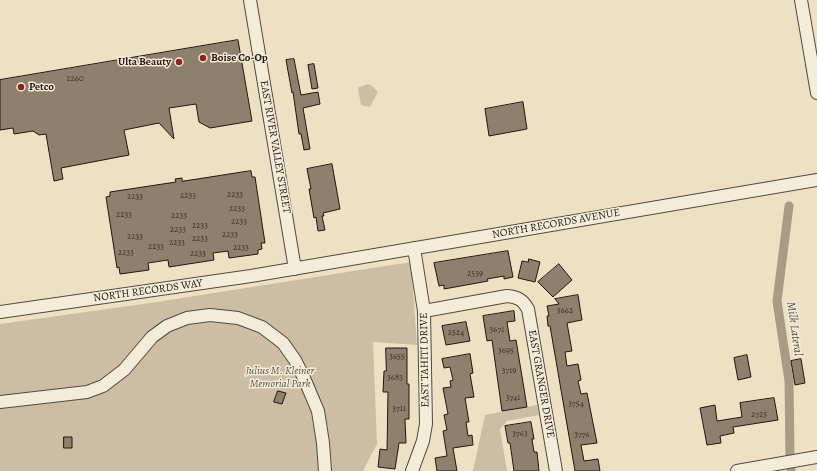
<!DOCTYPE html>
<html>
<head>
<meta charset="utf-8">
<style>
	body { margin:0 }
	canvas { display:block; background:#ede1c4 }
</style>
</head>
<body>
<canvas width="817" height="471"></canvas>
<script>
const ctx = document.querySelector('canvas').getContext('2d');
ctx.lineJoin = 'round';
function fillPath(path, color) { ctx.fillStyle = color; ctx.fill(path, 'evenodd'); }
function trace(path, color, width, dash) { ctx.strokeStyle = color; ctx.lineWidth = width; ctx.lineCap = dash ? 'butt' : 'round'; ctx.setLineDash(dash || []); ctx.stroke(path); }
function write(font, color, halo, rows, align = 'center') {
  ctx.font = font + ' Alegreya,serif'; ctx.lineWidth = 3; ctx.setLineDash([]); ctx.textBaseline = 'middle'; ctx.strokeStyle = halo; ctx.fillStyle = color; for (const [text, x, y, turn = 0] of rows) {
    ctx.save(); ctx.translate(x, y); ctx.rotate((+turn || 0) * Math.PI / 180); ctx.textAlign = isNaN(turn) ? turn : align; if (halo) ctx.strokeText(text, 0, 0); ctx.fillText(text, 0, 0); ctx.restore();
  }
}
const green = new Path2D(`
	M 368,84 L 372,86 L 378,92 L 370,107 L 361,105 L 358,89 L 359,87 Z
	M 411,262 L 417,345 L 373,342 L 377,444 L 363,471 L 0,471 L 0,324 L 150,303 Z
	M 537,405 L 539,415 L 507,421 L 500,429 L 507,471 L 473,471 L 485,415 Z`);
const canal = new Path2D(`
	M 789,206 L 777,301 L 789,381 L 790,456
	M 791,469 L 791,471`);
const building = new Path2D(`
	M 238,40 L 252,121 L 210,128 L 199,122 L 196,104 L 169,108 L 174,139 L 159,123 L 124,130 L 129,155 L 61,168 L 63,179 L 54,181 L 46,134 L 39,135 L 33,131 L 14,134 L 13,128 L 0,130 L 0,80 Z
	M 294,59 L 301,95 L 318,92 L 320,104 L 303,108 L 310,149 L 304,150 L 301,134 L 299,134 L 293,92 L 292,93 L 286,60 Z
	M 314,64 L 318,88 L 312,89 L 308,65 Z
	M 523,102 L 527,129 L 489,136 L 485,109 Z
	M 332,164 L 340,209 L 323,213 L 324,216 L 322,216 L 325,230 L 318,231 L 316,217 L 314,218 L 309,189 L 311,189 L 307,169 Z
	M 251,171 L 252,177 L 255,177 L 265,243 L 261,243 L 262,249 L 258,250 L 258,254 L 229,258 L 228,251 L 213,253 L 214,260 L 169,267 L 168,260 L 148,263 L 149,270 L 120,274 L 119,267 L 117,268 L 106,197 L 110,196 L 110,192 L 176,182 L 175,179 L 182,178 L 182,181 Z
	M 508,251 L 513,277 L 504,279 L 504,276 L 487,279 L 488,281 L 444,289 L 444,285 L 439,286 L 434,263 Z
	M 529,259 L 540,262 L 535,282 L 518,278 L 522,261 L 528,262 Z
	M 559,264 L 572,280 L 553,297 L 538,282 Z
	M 578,295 L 582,320 L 567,323 L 572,351 L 565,352 L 567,366 L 578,364 L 581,380 L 578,381 L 581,394 L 587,393 L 597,443 L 581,445 L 584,461 L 598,459 L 600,471 L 575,471 L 550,326 L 548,326 L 547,316 L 549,316 L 547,306 L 559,304 L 555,299 Z
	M 514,311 L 515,321 L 507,322 L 510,341 L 516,340 L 527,407 L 502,411 L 492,340 L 487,341 L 483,316 Z
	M 466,322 L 470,341 L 446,345 L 442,326 Z
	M 386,348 L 407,348 L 407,384 L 409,384 L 409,419 L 405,419 L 406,443 L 399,443 L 395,469 L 378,467 L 380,449 L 387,450 L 388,392 L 383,392 L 384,371 L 386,371 Z
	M 470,354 L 473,373 L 470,374 L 474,397 L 465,398 L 469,422 L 466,422 L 468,436 L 472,435 L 473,445 L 453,448 L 457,471 L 437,471 L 435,458 L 447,456 L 443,431 L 447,430 L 444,415 L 448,414 L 443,388 L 451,387 L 450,381 L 453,380 L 450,367 L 444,368 L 442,359 Z
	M 747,355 L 751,377 L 738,380 L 734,358 Z
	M 801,359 L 805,383 L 795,385 L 791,361 Z
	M 278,391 L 286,393 L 282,404 L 274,402 Z
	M 774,398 L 778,420 L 733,427 L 734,433 L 720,436 L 721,443 L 707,445 L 700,408 L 715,405 L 717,421 L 742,417 L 740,403 Z
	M 531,422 L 534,439 L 532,439 L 534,452 L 537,452 L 539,471 L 514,471 L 510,443 L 508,443 L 505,426 Z
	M 64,437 L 72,437 L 72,448 L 64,448 Z`);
const minor = new Path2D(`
	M 250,0 L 295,269
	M 801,0 L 817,93
	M 424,311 L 507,296 C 518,297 523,300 528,309 L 556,471
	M 0,312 L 251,276 L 817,180
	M 0,402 L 87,392 L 103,386 L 124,370 L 152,337 L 167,326 L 187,318 L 210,315 L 238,318 L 262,327 L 283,343 L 295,360 L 304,378 L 318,411 L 323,443 L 325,471
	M 412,471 L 423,441 L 426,424 L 424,311 L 414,248
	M 737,471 L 817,457`);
const markers = [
	[203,58,4,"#8f2418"],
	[179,62,4,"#8f2418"],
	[21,87,4,"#8f2418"]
];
const numberNames = [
	["2260",75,79],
	["2233",235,195],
	["2233",188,196],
	["2233",135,197],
	["2233",237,209],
	["2233",124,215],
	["2233",179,216],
	["2233",239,222],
	["2233",200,226],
	["2233",178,230],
	["2233",230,235],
	["2233",135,237],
	["2233",200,239],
	["2233",177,243],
	["2233",156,247],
	["2233",241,248],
	["2233",126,253],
	["2233",198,254],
	["2539",475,274],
	["3662",565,311],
	["3671",497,330],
	["2524",456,333],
	["3695",506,351],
	["3655",397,357],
	["3719",509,371],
	["3683",395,378],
	["3741",513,398],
	["3754",576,404],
	["3711",399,409],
	["2725",759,415],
	["3763",520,434],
	["3776",582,435]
];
const poiNames = [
	["Boise Co-Op",211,58],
	["Ulta Beauty",171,62,"right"],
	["Petco",29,87]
];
const streetNames = [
	["EAST RIVER VALLEY STREET",275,147,80],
	["NORTH RECORDS AVENUE",556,224,-10],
	["NORTH RECORDS WAY",148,291,-8],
	["EAST TAHITI DRIVE",425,360,-91],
	["EAST GRANGER DRIVE",541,384,80]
];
const parkNames = [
	["Julius M. Kleiner",280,371],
	["Memorial Park",280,384]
];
const waterNames = [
	["Milk Lateral",794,329,82]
];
fillPath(green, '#cbbea5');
trace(canal, '#a99c86', 9);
fillPath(building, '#8d806d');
trace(building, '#24160f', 1);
trace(minor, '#56493c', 14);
trace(minor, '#f3ecd9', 12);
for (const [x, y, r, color] of markers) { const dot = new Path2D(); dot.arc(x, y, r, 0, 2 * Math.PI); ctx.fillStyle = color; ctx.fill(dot); trace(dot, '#f3ecd9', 1.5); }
write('9px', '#3e3026', null, numberNames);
write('bold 11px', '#24160f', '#f3ecd9', poiNames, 'left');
write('11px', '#24160f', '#f3ecd9', streetNames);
write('italic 11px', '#5e5144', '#f3ecd9', parkNames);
write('italic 12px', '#594c3f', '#f3ecd9', waterNames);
</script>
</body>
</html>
